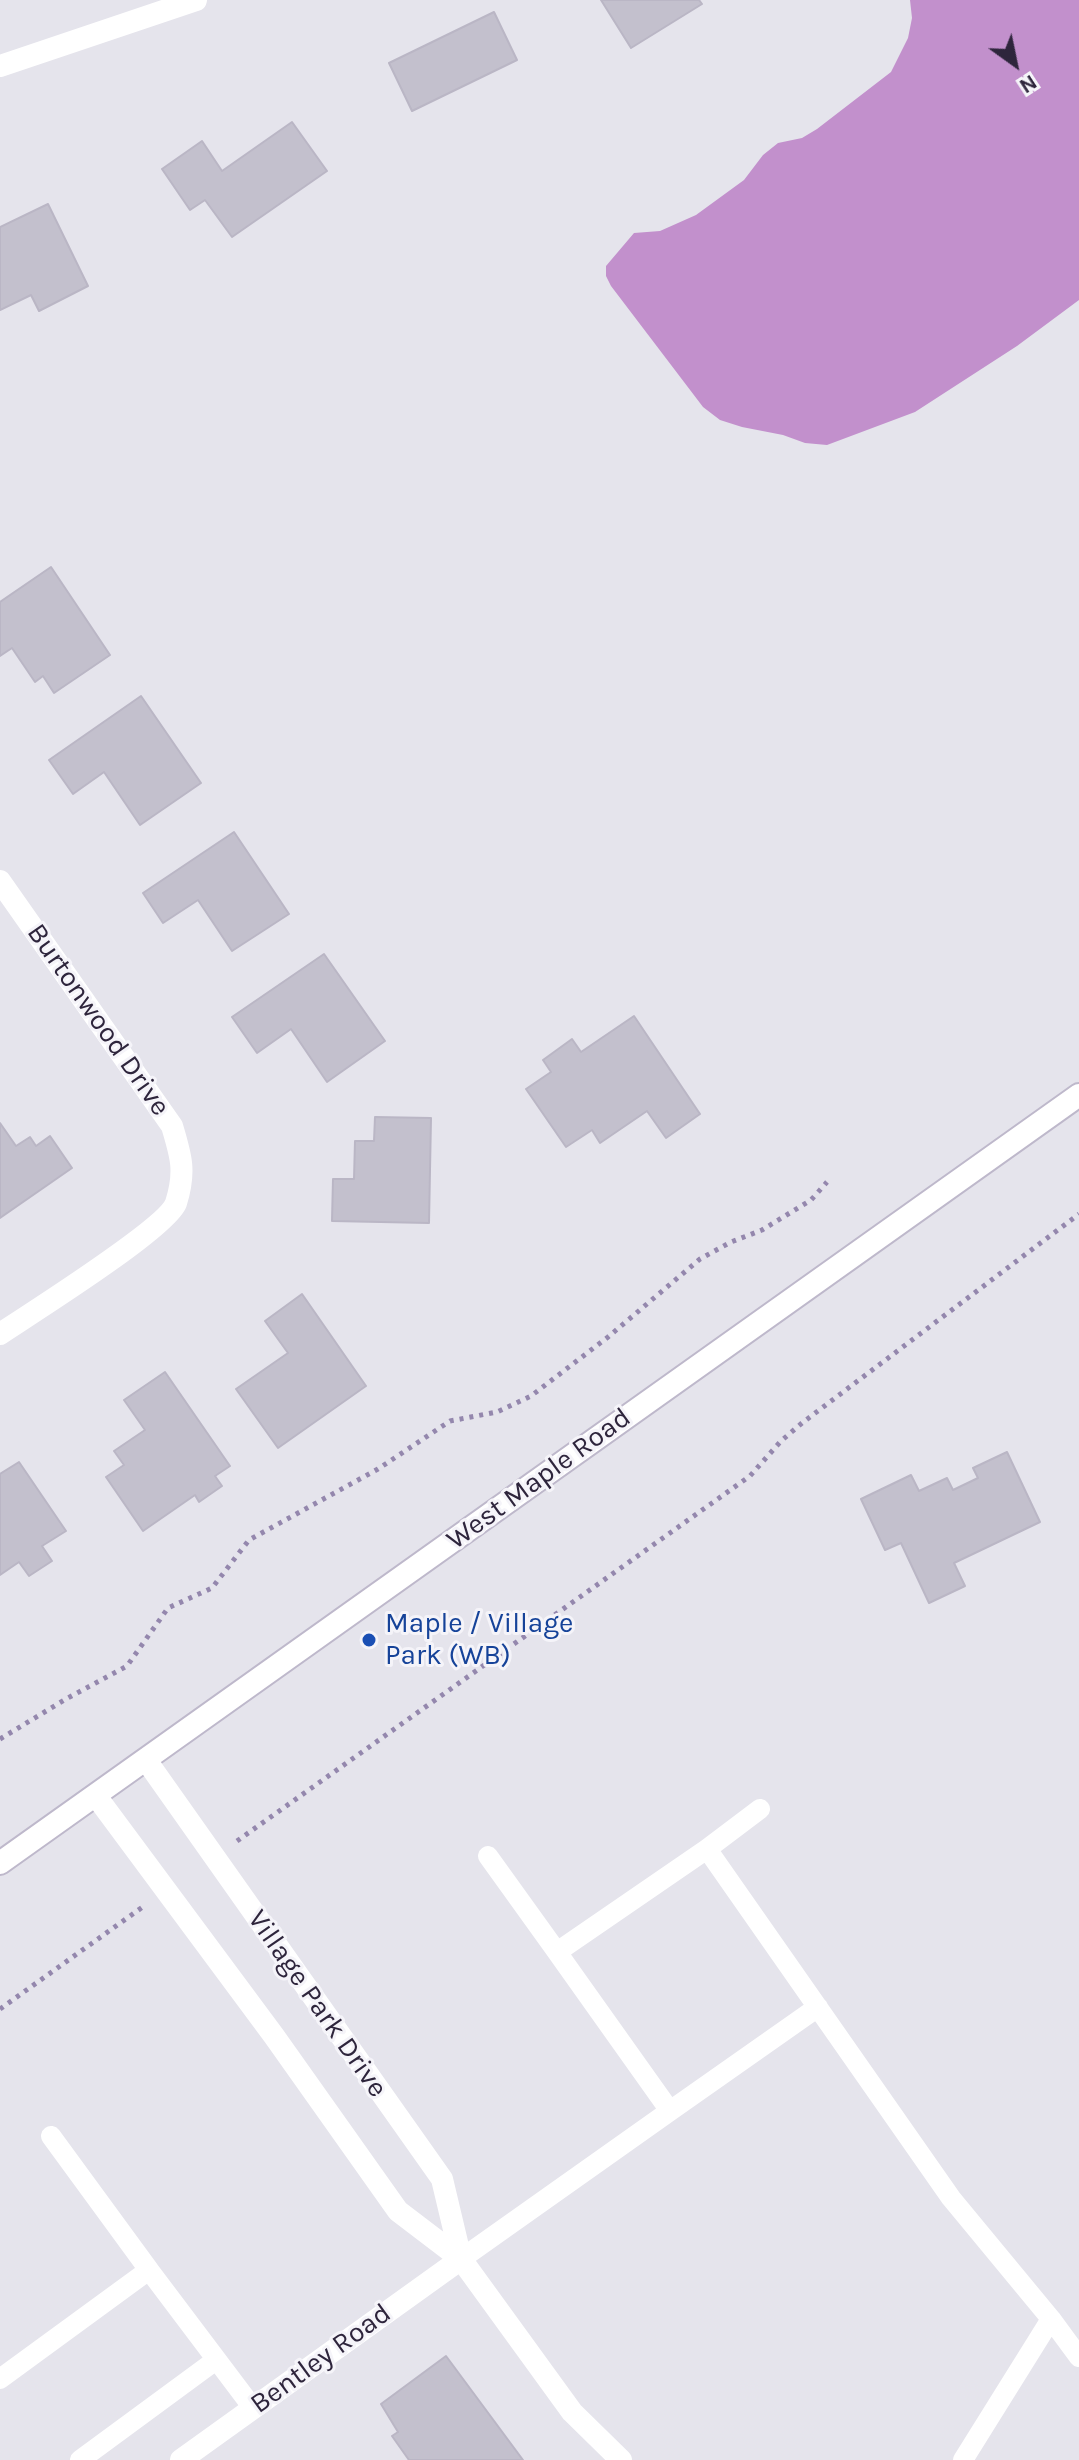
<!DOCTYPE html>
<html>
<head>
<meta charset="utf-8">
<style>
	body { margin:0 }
	#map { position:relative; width:1079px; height:2460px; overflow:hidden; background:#e5e4ec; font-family:Karla,sans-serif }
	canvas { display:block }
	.north { position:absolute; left:975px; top:24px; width:80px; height:80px; -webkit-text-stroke:6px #f5f4f9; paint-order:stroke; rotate:147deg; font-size:22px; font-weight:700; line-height:32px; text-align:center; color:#2e253c }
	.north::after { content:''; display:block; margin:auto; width:28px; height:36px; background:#2e253c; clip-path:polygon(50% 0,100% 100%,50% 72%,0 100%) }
</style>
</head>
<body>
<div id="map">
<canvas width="1079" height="2460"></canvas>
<div class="north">N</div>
</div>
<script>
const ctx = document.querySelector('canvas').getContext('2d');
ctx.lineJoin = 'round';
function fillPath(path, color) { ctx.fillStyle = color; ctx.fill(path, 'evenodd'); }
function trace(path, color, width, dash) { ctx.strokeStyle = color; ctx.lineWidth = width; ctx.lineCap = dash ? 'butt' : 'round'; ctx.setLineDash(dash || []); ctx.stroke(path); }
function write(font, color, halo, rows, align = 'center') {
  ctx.font = font + ' Karla,sans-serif'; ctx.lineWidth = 6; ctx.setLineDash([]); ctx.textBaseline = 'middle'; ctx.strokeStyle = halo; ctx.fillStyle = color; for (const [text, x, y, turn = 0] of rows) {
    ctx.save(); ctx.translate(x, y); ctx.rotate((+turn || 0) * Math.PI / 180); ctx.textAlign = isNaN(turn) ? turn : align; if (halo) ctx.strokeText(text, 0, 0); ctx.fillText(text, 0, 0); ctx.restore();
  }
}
const water = new Path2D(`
	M 910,0 L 1079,0 L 1079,300 L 1017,346 L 915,412 L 827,445 L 805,443 L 783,435 L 742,427 L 720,420 L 703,407 L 611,286 L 606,276 L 606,266 L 634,233 L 660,231 L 696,215 L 744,180 L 763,155 L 778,143 L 802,138 L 817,129 L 891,72 L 908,38 L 912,18 Z`);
const building = new Path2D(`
	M 601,0 L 699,0 L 702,4 L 631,48 Z
	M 494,12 L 517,60 L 412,111 L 389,63 Z
	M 292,122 L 327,171 L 232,237 L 205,200 L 190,210 L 162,169 L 202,141 L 222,171 Z
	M 48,204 L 88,286 L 39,311 L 31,295 L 0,310 L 0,227 Z
	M 51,567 L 110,655 L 54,693 L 43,676 L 35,682 L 12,648 L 0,656 L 0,602 Z
	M 141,696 L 201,783 L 140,825 L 104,772 L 73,794 L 49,760 Z
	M 234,832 L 289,914 L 232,951 L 198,900 L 163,923 L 143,893 Z
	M 324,954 L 385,1041 L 327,1082 L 291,1029 L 257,1053 L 232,1017 Z
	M 634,1016 L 700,1114 L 666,1138 L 647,1111 L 600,1143 L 592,1130 L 566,1147 L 526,1089 L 551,1072 L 543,1060 L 572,1039 L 581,1052 Z
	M 375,1117 L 431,1118 L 429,1223 L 332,1221 L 333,1179 L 354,1179 L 355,1141 L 374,1141 Z
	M 0,1123 L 16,1146 L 30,1137 L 36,1146 L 50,1136 L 72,1168 L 0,1218 Z
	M 302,1294 L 366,1386 L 278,1448 L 236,1389 L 288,1353 L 265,1321 Z
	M 165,1372 L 230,1466 L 215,1476 L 222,1486 L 199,1502 L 195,1495 L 143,1531 L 106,1477 L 124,1465 L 114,1451 L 145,1430 L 124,1400 Z
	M 1007,1452 L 1040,1522 L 954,1563 L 965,1586 L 929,1603 L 901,1543 L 885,1550 L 861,1499 L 911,1475 L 919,1491 L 947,1478 L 953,1490 L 978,1478 L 973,1468 Z
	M 19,1462 L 66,1531 L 42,1546 L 52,1561 L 29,1576 L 19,1562 L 0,1575 L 0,1474 Z
	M 446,2356 L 523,2460 L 409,2460 L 392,2436 L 398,2432 L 381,2404 Z`);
const path = new Path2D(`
	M 0,1739 L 66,1699 L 127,1666 L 168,1608 L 212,1588 L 249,1540 L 378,1469 L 450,1421 L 497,1412 L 531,1396 L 608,1337 L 700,1259 L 731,1242 L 762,1230 L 811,1200 L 827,1182
	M 237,1841 L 750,1476 L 781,1441 L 802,1423 L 1079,1214
	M 0,2009 L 144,1906`);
const service = new Path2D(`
	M 707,1849 L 760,1809
	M 488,1856 L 557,1952
	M 670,2111 L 818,2007
	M 51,2136 L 149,2270
	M 461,2259 L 670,2111 L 557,1952 L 707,1849 L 951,2198 L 1051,2319 L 1079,2357
	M 0,2379 L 149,2270 L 253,2408
	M 80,2460 L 216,2360
	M 963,2460 L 1051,2319`);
const minor = new Path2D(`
	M 0,66 L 196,0
	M 0,881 L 172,1126 C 181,1156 186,1171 176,1203 C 167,1228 30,1314 0,1334
	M 96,1796 L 274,2036 L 398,2211 L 461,2259 L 442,2179 L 146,1760
	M 181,2460 L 461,2259 L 572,2412 L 621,2460`);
const secondary = new Path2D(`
	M 0,1863 L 1079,1095`);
const markers = [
	[369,1640,8,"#1a4fb4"]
];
const streetNames = [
	["Burtonwood Drive",98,1020,55],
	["West Maple Road",539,1479,-36],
	["Village Park Drive",317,2004,55],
	["Bentley Road",321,2359,-36]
];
const transitNames = [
	["Maple / Village",385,1624],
	["Park (WB)",385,1656]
];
fillPath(water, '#c290cc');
fillPath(building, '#c3c0cd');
trace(building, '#bab6c5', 2);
trace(secondary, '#beb8cb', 26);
trace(path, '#9487ad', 5, [4, 6]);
trace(service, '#fff', 20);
trace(minor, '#fff', 22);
trace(secondary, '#fff', 22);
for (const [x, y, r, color] of markers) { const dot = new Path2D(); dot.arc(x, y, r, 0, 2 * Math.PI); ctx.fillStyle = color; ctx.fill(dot); trace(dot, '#f5f4f9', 3); }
write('28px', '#2e253c', '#f5f4f9', streetNames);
write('28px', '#164399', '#f5f4f9', transitNames, 'left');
</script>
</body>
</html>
